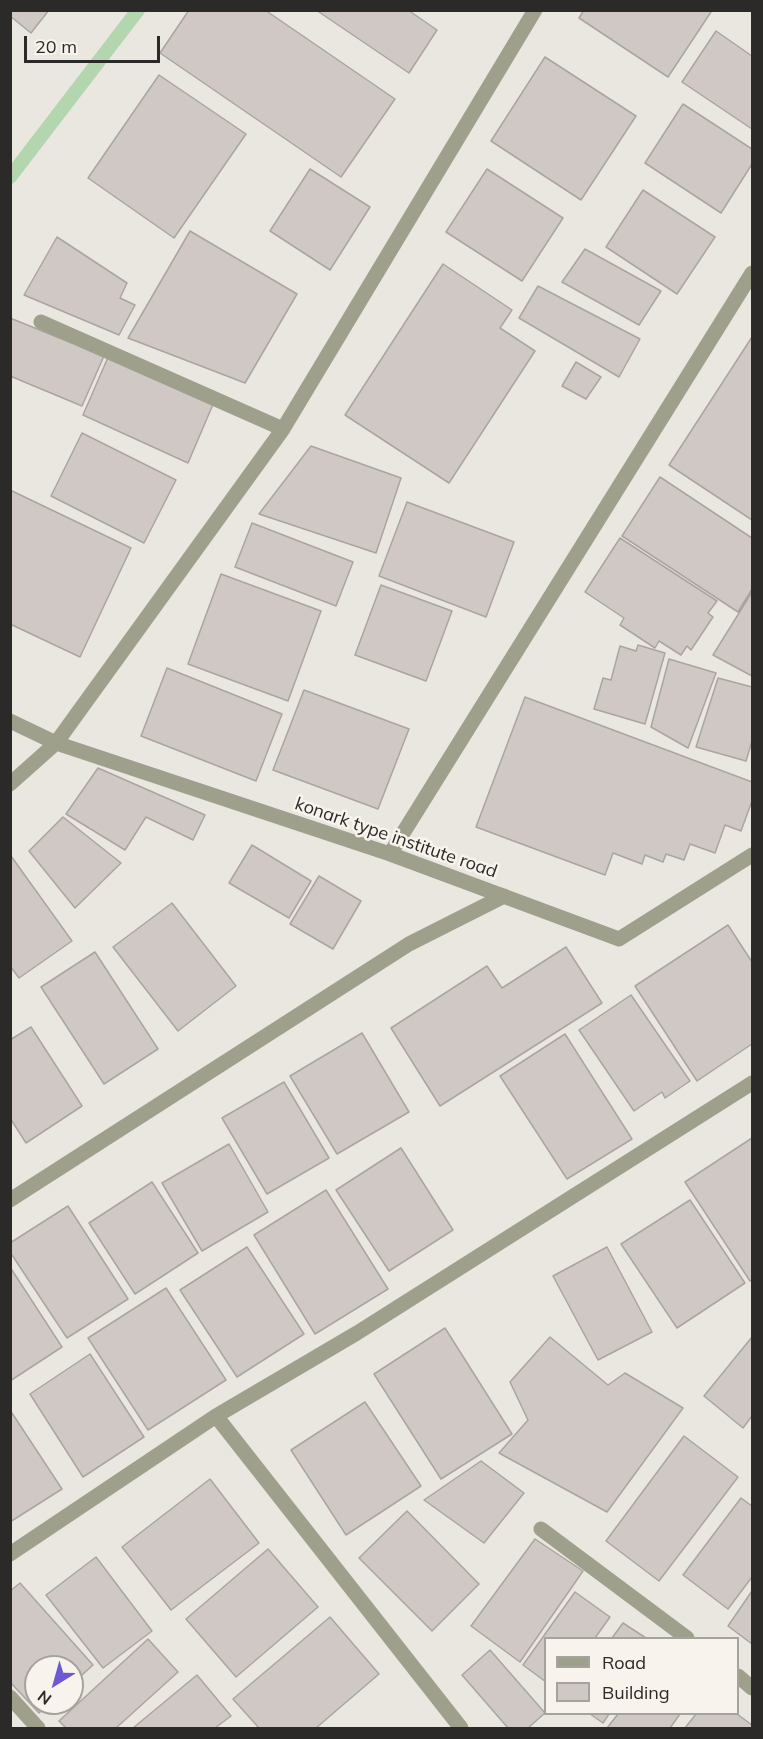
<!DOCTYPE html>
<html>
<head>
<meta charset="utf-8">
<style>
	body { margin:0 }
	#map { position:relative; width:763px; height:1739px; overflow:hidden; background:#eae7e0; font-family:Mulish,sans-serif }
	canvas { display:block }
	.frame { position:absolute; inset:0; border:12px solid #2c2a28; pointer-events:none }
	.legend { position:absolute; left:544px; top:1637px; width:195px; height:78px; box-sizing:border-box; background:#f8f4ed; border:2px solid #a6a39e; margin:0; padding:8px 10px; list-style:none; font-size:18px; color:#2c2a28 }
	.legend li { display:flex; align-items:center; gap:12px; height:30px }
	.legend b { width:30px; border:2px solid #a6a39e }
	.north { position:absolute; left:24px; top:1655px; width:60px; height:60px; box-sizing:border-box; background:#f8f4ed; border:2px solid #a6a39e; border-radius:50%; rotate:217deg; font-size:16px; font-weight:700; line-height:24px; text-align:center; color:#2c2a28 }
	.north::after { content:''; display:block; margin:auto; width:21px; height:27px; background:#6f59d3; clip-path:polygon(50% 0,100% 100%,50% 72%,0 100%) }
	.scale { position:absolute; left:24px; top:36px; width:136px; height:27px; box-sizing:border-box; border:3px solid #2c2a28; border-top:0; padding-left:8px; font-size:18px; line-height:21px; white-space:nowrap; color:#2c2a28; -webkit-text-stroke:4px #f8f4ed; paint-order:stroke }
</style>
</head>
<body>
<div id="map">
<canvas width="763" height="1739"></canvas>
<div class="frame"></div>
<ul class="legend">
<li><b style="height:8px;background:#9ea08c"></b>Road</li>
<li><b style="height:16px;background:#cfc8c4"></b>Building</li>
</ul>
<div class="north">N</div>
<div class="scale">20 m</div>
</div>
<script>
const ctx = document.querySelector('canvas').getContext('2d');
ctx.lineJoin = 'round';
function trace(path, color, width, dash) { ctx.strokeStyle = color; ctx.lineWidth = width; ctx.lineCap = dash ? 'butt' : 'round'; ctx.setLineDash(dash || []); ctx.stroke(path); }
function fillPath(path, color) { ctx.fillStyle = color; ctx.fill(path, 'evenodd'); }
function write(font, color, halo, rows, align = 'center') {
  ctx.font = font + ' Mulish,sans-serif'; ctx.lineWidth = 5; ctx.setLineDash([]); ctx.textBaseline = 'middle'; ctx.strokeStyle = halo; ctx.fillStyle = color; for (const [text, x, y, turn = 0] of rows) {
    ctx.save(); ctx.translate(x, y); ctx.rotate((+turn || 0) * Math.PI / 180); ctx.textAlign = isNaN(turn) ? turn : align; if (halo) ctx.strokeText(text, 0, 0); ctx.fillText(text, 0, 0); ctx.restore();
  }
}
const stream = new Path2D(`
	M 10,177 L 138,10`);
const building = new Path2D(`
	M 10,10 L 49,10 L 31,33 L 10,16 Z
	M 189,10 L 265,10 L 395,99 L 341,177 L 160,53 Z
	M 316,10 L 408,10 L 437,30 L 409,73 Z
	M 584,10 L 710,10 L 711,12 L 668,77 L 579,18 Z
	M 716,31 L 752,56 L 752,129 L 682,82 Z
	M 545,57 L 636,116 L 581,200 L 491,141 Z
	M 159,75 L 246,134 L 174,238 L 88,178 Z
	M 683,104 L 752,149 L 752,164 L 721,213 L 645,163 Z
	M 310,169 L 370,207 L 330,270 L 270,231 Z
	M 487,169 L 563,218 L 522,281 L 446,232 Z
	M 643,190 L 715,237 L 677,294 L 606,247 Z
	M 190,231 L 297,294 L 245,383 L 128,338 Z
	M 57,237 L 127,283 L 120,298 L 135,305 L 119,335 L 24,295 Z
	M 585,249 L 661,291 L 639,325 L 562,282 Z
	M 443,264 L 512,310 L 500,328 L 535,351 L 449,483 L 345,415 Z
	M 538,286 L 640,339 L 619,377 L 519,318 Z
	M 10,318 L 104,356 L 82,406 L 10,376 Z
	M 752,337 L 752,520 L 669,465 Z
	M 109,355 L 214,402 L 188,463 L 83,415 Z
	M 576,362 L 601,377 L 586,399 L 562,386 Z
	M 82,433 L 176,480 L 144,543 L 51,496 Z
	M 311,446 L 401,478 L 376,553 L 259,514 Z
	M 660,477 L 752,538 L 752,589 L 738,612 L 622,536 Z
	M 10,490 L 131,548 L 80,657 L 10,624 Z
	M 407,502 L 514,542 L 486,617 L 379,576 Z
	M 252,523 L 353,562 L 336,606 L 235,567 Z
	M 620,538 L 717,601 L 708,613 L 713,617 L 691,650 L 687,646 L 681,655 L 659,641 L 655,648 L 620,625 L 624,618 L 585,592 Z
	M 221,574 L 321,611 L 288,701 L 188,664 Z
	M 381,585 L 452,611 L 426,681 L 355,655 Z
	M 752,592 L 752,676 L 713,655 Z
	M 638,645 L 665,653 L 645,724 L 594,709 L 603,678 L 611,680 L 620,646 L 636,651 Z
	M 669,659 L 716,673 L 688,748 L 651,727 Z
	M 167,668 L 282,714 L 256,781 L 141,736 Z
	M 718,678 L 752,687 L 752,741 L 746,761 L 696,747 Z
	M 304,690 L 409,729 L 378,809 L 273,770 Z
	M 525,697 L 752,782 L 752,801 L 741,831 L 725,825 L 715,853 L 690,844 L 684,860 L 666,854 L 663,862 L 645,855 L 642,864 L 613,853 L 605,875 L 476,827 Z
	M 98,768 L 205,815 L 193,840 L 146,817 L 125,850 L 66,814 Z
	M 63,817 L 121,863 L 75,908 L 29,851 Z
	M 252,845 L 311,881 L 289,918 L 229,883 Z
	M 11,856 L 72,941 L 19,978 L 10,966 Z
	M 319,876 L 361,901 L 333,949 L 290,924 Z
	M 172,903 L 236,986 L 178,1031 L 113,947 Z
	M 728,925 L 752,962 L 752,1044 L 697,1081 L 635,986 Z
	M 566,947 L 602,1003 L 440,1106 L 391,1028 L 487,966 L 502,988 Z
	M 95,952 L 158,1049 L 104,1084 L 41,987 Z
	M 631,995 L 690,1081 L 665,1098 L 662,1092 L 634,1111 L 579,1030 Z
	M 31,1027 L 82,1106 L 26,1143 L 10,1118 L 10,1040 Z
	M 362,1033 L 409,1112 L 337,1154 L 290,1076 Z
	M 565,1034 L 632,1139 L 567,1179 L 500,1076 Z
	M 284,1082 L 329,1158 L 267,1194 L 222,1118 Z
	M 752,1138 L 752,1280 L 750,1281 L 685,1182 Z
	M 229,1144 L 268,1212 L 202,1251 L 162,1183 Z
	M 401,1148 L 453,1230 L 389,1271 L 336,1190 Z
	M 152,1182 L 198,1253 L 135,1294 L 89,1223 Z
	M 326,1190 L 388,1289 L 315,1334 L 254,1235 Z
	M 690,1200 L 745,1283 L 677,1328 L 621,1244 Z
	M 68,1206 L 128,1299 L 67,1338 L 10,1252 L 10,1243 Z
	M 247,1247 L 304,1334 L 237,1377 L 180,1290 Z
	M 607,1247 L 652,1332 L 598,1360 L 553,1276 Z
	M 10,1267 L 62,1347 L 10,1381 Z
	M 166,1288 L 226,1380 L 148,1430 L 88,1338 Z
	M 445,1328 L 512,1434 L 441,1479 L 374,1374 Z
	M 550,1337 L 608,1385 L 625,1373 L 683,1408 L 607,1512 L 499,1453 L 528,1420 L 510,1382 Z
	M 752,1337 L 752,1416 L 743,1428 L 704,1396 Z
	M 90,1354 L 144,1437 L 83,1477 L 30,1394 Z
	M 365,1402 L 421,1486 L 346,1535 L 291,1450 Z
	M 10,1410 L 62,1489 L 10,1522 Z
	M 684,1436 L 738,1477 L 659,1581 L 606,1541 Z
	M 481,1461 L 524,1493 L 484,1543 L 424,1500 Z
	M 210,1479 L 259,1543 L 171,1610 L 122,1547 Z
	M 741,1498 L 752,1506 L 752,1577 L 728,1609 L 683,1575 Z
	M 407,1511 L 479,1584 L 432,1631 L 359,1558 Z
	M 535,1539 L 583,1571 L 520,1662 L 471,1626 Z
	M 268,1549 L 318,1607 L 236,1677 L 186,1619 Z
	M 96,1557 L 152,1631 L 103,1668 L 46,1595 Z
	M 20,1583 L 93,1665 L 72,1684 L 72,1667 L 36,1667 L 36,1703 L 50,1703 L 39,1713 L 10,1682 L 10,1591 Z
	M 752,1591 L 752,1644 L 728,1626 Z
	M 575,1592 L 610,1617 L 595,1638 L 546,1638 L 546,1682 L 523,1665 Z
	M 330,1617 L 379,1674 L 316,1728 L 259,1728 L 233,1699 Z
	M 623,1623 L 646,1638 L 612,1638 Z
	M 148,1639 L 178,1672 L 116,1728 L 66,1728 L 59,1721 Z
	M 490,1650 L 545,1713 L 528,1728 L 508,1728 L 462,1675 Z
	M 197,1675 L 231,1716 L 215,1728 L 133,1728 Z
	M 590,1714 L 609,1714 L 603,1723 Z
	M 618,1714 L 680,1714 L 670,1728 L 607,1728 Z
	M 696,1714 L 737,1714 L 752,1725 L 752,1728 L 685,1728 Z`);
const minor = new Path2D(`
	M 41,322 L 283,429
	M 10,721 L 56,743 L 390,854 L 619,939 L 752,855
	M 10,784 L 56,743 L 283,429 L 535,10
	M 390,854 L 752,273
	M 10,1200 L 409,944 L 504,896
	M 216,1416 L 461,1728
	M 541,1529 L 687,1638
	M 10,1554 L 216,1416 L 357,1333 L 752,1083
	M 738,1676 L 752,1688
	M 10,1697 L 38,1728`);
const streetNames = [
	["konark type institute road",396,838,19]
];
trace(stream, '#b3d6af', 14);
fillPath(building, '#cfc8c4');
trace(building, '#aba4a0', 1.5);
trace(minor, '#9ea08c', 15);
write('18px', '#2c2a28', '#f8f4ed', streetNames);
</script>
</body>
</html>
